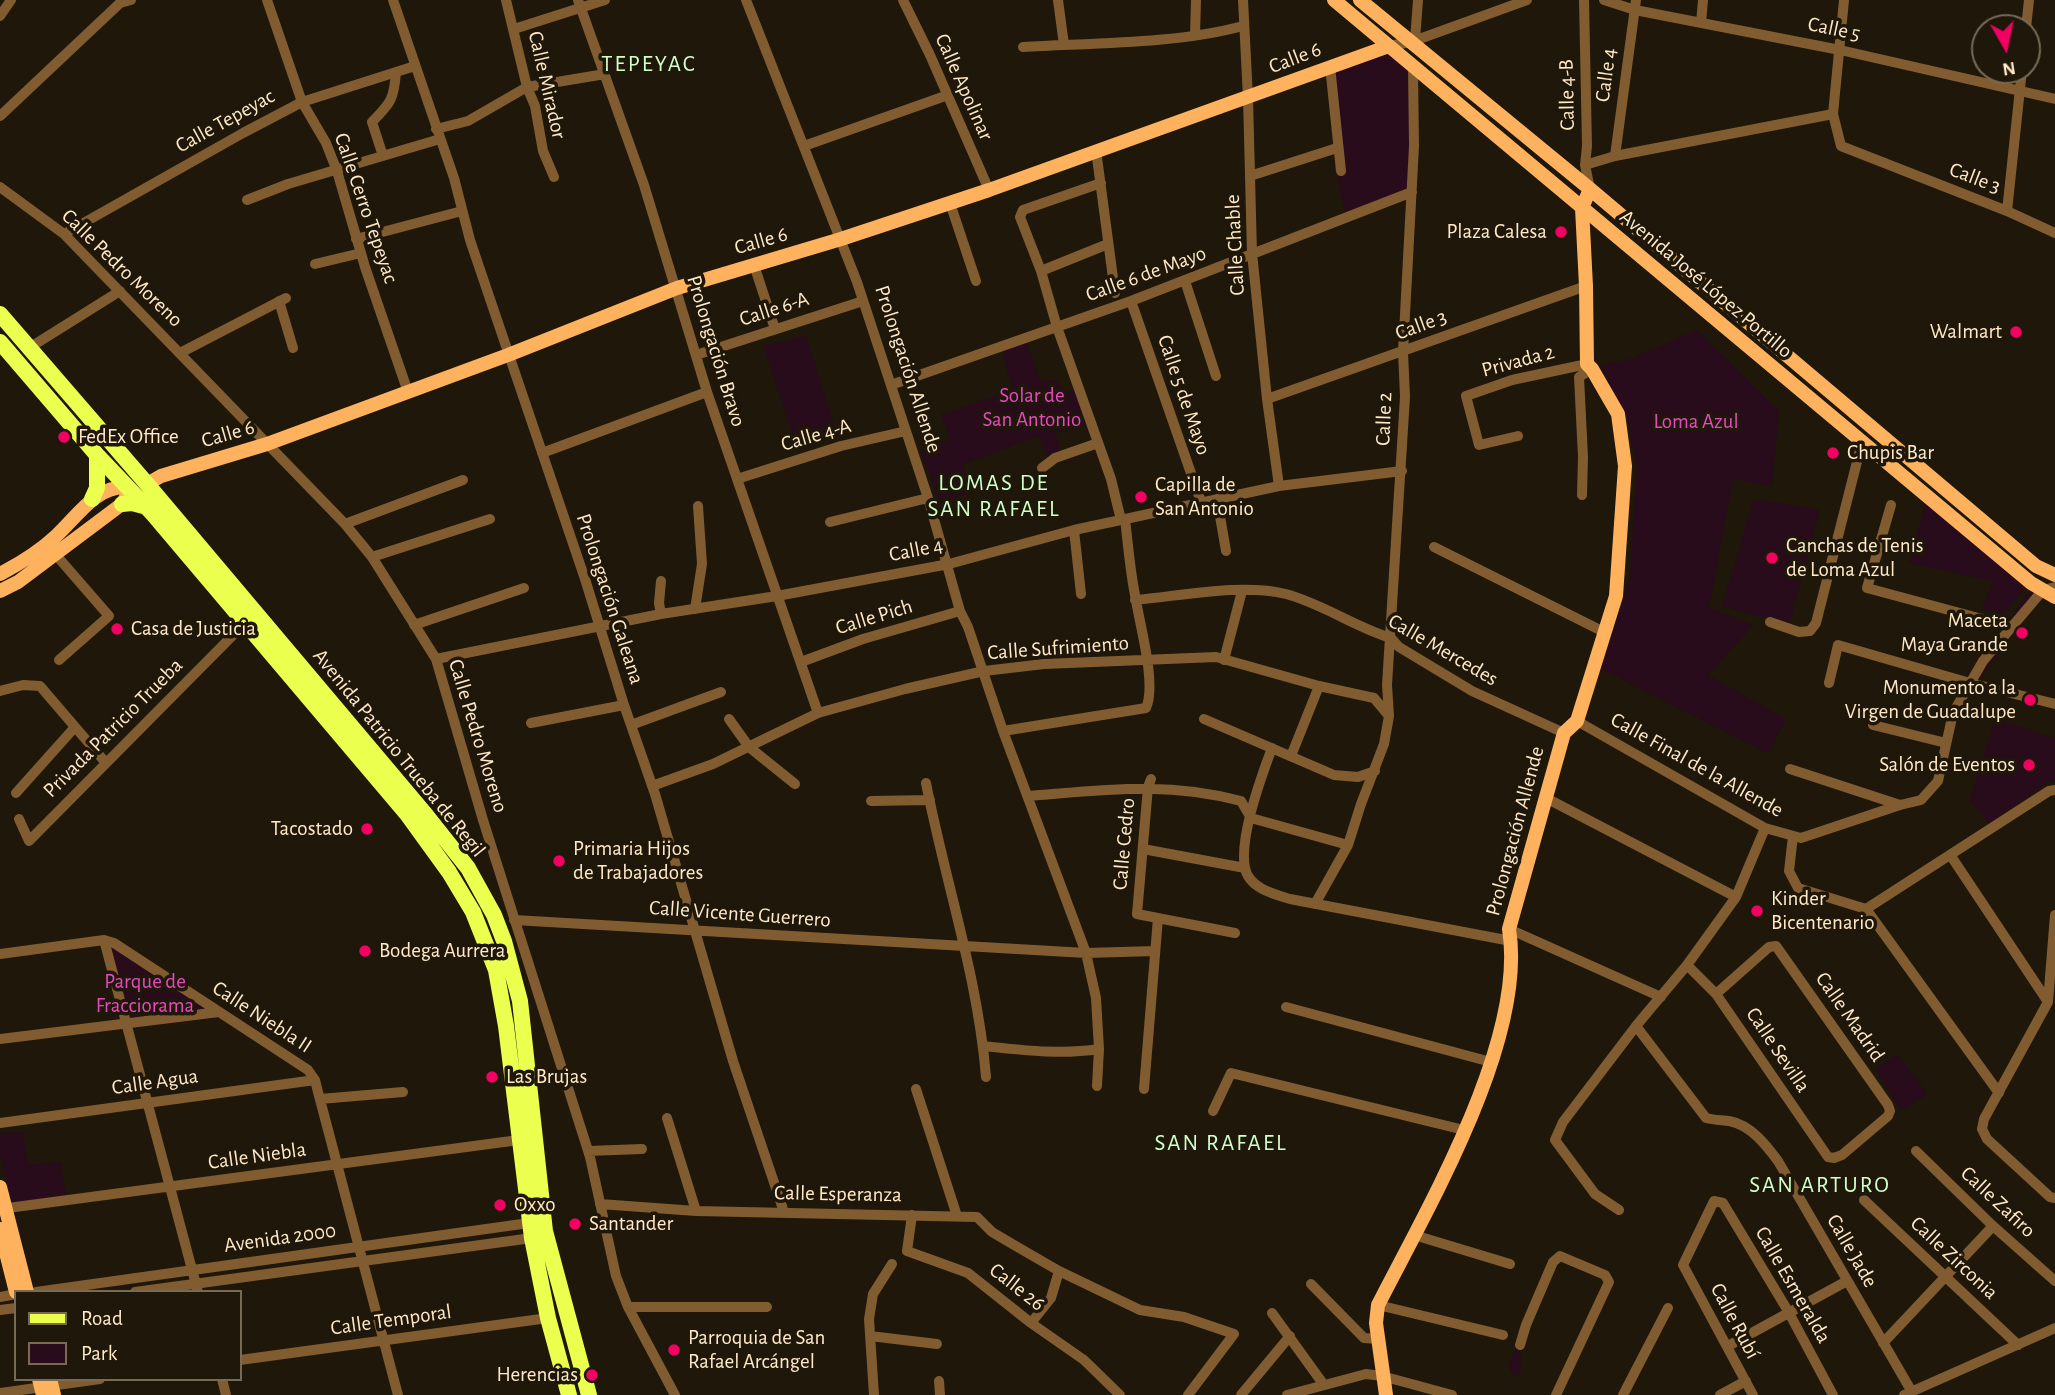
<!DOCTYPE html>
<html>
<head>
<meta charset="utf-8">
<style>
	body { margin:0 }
	#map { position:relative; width:2055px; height:1395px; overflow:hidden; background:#1e170a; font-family:"Alegreya Sans",sans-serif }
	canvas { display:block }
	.legend { position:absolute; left:14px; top:1290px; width:228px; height:91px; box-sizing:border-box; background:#1e170a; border:2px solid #786b56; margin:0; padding:9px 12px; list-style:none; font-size:21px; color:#ffe9c7 }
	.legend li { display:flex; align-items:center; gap:14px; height:35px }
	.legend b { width:35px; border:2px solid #786b56 }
	.north { position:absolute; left:1971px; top:14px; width:70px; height:70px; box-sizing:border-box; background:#1e170a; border:2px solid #786b56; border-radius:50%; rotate:171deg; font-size:19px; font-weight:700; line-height:28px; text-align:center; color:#ffe9c7 }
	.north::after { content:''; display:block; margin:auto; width:24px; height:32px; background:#f20062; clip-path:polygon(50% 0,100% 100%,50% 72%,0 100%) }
</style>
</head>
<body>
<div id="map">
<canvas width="2055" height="1395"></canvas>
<ul class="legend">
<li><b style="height:9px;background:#eaff4e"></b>Road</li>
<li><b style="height:19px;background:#280c1b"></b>Park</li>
</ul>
<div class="north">N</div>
</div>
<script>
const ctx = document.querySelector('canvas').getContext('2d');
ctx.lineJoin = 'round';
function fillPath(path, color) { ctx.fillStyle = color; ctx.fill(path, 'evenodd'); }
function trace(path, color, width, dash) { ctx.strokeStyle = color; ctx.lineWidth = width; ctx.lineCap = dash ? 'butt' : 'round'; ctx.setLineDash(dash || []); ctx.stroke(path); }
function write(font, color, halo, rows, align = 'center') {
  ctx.font = font + ' "Alegreya Sans",sans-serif'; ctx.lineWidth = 7; ctx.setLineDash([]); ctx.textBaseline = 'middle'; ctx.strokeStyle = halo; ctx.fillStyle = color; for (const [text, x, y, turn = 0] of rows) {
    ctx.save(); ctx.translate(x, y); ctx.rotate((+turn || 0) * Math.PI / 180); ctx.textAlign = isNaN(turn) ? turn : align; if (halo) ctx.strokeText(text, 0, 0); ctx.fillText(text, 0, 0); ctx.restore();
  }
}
const green = new Path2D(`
	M 1389,46 L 1413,67 L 1409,190 L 1345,213 L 1337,174 L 1340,173 L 1331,67 Z
	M 1697,330 L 1779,411 L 1772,486 L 1733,479 L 1709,608 L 1753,625 L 1708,675 L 1786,719 L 1768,753 L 1601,669 L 1629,582 L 1637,470 L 1627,416 L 1600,366 L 1631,359 Z
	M 806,336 L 835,429 L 795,441 L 763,346 Z
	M 1026,341 L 1041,381 L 1056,380 L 1064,392 L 1076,390 L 1087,426 L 1055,433 L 1060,451 L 1046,456 L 1038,436 L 963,465 L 972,493 L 940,502 L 920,450 L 950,439 L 941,415 L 1012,390 L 1002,349 Z
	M 1754,499 L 1820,510 L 1790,622 L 1765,618 L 1722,606 Z
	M 1926,502 L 2027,585 L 2014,602 L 2001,614 L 1982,609 L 1993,581 L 1909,563 Z
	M 2032,587 L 2044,593 L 1977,683 L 1968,680 Z
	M 1995,719 L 2055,738 L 2055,782 L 2050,781 L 1989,824 L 1970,800 Z
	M 104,940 L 216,1010 L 126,1022 Z
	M 1898,1054 L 1927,1094 L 1901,1111 L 1875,1069 Z
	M 23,1132 L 28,1165 L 61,1162 L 66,1196 L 11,1203 L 0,1155 L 0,1133 Z
	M 1520,1345 L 1521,1370 L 1515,1378 L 1509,1367 L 1513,1354 Z`);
const street = new Path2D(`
	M 267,0 L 302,102 L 326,143 L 337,171 L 365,267 L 408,392
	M 393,0 L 454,178 L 470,240 L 585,579 L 624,705 L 655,794 L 733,1061 L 784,1212
	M 506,0 L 527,87 L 535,106 L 543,151 L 554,177
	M 578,0 L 644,185 L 707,392 L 818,713
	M 746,0 L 857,282 L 928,498 L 960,611 L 968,627 L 1003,731 L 1086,953 L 1096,998 L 1099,1049 L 1097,1086
	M 903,0 L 930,55 L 989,190
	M 1058,0 L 1064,45
	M 1243,0 L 1248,98 L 1252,253 L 1267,399 L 1279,486
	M 1584,0 L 1587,146 L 1585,165 L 1590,189
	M 1604,0 L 1635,10 L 1840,50 L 2055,99
	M 1844,0 L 1833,114 L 1841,146 L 2007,211 L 2055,233
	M 0,16 L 11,0
	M 1701,23 L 1703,0
	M 2026,28 L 2029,0
	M 514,29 L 605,0
	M 1195,35 L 1196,0
	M 1415,40 L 1418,0
	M 1389,46 L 1411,42 L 1527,0
	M 1023,47 C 1093,43 1176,44 1243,26
	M 1330,66 L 1341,171
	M 0,116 L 120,3 L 131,0
	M 436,129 L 468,121 L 527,87 L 605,74
	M 804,146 L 948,95
	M 1096,150 L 1115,293
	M 383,156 L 372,122 C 391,103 394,99 396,72
	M 1615,156 L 1636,0
	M 1585,165 L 1615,156 L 1833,114
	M 1250,176 L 1337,148
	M 1101,183 L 1023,210 L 1020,217 L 1041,271 L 1057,327 L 1111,479 L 1121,520
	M 0,187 L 64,234 L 345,524 L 372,557 L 436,659 L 483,820 L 590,1157 L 616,1276 L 628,1307 L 675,1395
	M 247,200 L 288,184 L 440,139
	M 950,203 L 976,281
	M 2007,211 L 2022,70
	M 64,234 L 243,133 L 302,102 L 415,66
	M 356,239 L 462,211
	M 315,264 L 361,253
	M 754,265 L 775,329
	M 1041,271 L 1108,244
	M 1185,281 L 1216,376
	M 279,301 L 293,348
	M 1131,301 L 1201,502
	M 29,348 L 120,291
	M 180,353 L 286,298
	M 696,355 L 863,301
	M 891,385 L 1131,301 L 1412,192
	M 1267,399 L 1586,286
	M 1518,436 L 1479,445 L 1466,396 L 1512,380 L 1587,364
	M 542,453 L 707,392
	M 1042,468 L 1055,458 L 1098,443
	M 737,479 L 841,446 L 906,431
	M 1582,495 L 1583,457 L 1579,377 L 1592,369
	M 1217,499 L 1226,551
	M 1891,505 L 1867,588 L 2012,627
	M 830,522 L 928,498
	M 345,524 L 463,480
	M 1074,530 L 1081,594
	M 1434,547 L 1606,633
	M 56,555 L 109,616 L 59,660
	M 372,557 L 490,519
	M 661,581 L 659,603 L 661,614
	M 1135,600 C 1181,596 1242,583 1286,594 C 1323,604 1355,627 1391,638 L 1399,647 L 1472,691 L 1564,733
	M 695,609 L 702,564 L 698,506
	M 1770,622 L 1799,632 L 1810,631 L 1816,623 L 1862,442
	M 414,625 L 524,588
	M 436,659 L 661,614 L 777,596 L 949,564 L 1074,530 L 1279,486 L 1402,471
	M 1224,660 L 1242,591
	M 801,662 L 863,639 L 960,611
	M 1829,683 L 1838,645 L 1970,683 L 2055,704
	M 0,691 L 23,685 L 40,686 L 106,763
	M 729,719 L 749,747 L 795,784
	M 1204,719 L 1334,775 L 1358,777 L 1375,771
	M 1577,721 L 1765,828 L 1801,838 L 1900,805 L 1921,800 L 1938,781 L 1953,713 L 1983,661 L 2043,590 L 2055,587
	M 531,723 L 624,705
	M 631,725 L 721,692
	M 1873,725 L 1946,743
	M 1003,731 L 1146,708 C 1157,684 1139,622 1135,595 C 1130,570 1128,544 1125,519
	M 1291,756 L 1319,686
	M 1790,769 L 1900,805
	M 1151,779 L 1148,787 L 1137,914 L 1235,933
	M 926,783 C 945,881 978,977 986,1077
	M 652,786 L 713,764 L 818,713 L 905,689 L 984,671 L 1044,664 L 1216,657 L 1319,686 L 1374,698 L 1389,716
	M 16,793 L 75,727
	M 1029,796 C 1104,790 1166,781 1241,801 L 1251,818 L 1348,845
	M 1546,798 L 1736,897
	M 871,801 L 930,800
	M 19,819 L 29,841 L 248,620
	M 1793,836 L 1789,871 L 1798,888 L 1866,909 L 1999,1093
	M 1143,849 L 1245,868 C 1249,888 1273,894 1290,899 L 1511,941
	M 1951,856 L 2048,1002
	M 1245,868 C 1239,839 1261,777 1272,748
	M 1315,904 L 1348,845 L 1361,804 L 1384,744 L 1389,716 L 1387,685 L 1405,397 L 1403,352 L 1414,146 L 1413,67
	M 1866,909 L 2049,791 L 2055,790
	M 2055,915 L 2048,1002 L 1984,1119 L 1982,1129 L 1987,1139 L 2050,1197 L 2055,1198
	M 514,920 L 1086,953 L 1155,951
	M 1509,929 L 1661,997
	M 104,940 L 198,1292
	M 0,954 L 104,940 L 114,943 L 308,1070 L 315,1080 L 318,1092 L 398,1395
	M 1687,965 L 1716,994 L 1828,1157 L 1834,1158 L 1842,1155 L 1888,1116 L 1890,1111 L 1888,1105 L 1776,946 L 1769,947 L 1716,994
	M 1286,1007 L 1491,1062
	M 1636,1026 L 1706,1118 C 1714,1120 1721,1120 1729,1121 C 1751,1125 1766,1145 1778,1161 L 1912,1392
	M 0,1039 L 219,1012
	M 983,1046 C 1022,1050 1060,1055 1099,1049
	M 916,1089 L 957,1216
	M 1144,1089 L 1158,918
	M 320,1099 L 403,1092
	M 1213,1111 L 1231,1073 L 1464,1130
	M 667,1118 L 696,1211
	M 0,1123 L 315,1080
	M 588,1151 L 642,1149
	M 1916,1151 L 1993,1226 L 2055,1281
	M 1864,1200 L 2018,1345
	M 600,1204 L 696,1211 L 977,1217 L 992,1232 L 1014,1245 L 1059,1271 L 1140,1310 L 1184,1317 L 1234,1334 L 1188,1395
	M 0,1209 L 519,1140
	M 1619,1210 L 1595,1194 L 1555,1140 L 1563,1122 L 1636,1026 L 1687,965 L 1736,897 L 1765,828
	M 912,1215 L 907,1251 L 968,1273 L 1031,1323 L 1084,1360 L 1120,1395
	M 1414,1235 L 1510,1264
	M 1311,1284 L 1364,1338 L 1378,1339
	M 36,1292 L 529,1223
	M 135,1292 L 532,1238
	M 0,1297 L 16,1294
	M 1378,1305 L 1503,1335
	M 628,1307 L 767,1307
	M 0,1310 L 16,1308
	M 1272,1313 L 1324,1385
	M 1031,1323 L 1051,1298 L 1059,1271
	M 870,1336 L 937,1344
	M 1883,1343 L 1993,1226
	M 1520,1345 L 1526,1325 L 1553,1262 L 1560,1256 L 1605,1275 L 1609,1282 L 1556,1395
	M 1728,1346 L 1847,1281
	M 240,1360 L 548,1318
	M 222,1379 L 226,1395
	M 939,1381 L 940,1395
	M 0,1393 L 100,1379
	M 874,1395 L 869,1319 L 873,1294 L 892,1264
	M 1241,1395 L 1290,1336
	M 1287,1395 L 1366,1374 L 1382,1376 L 1452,1395
	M 1623,1395 L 1668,1308
	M 1720,1395 L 1746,1381
	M 1753,1395 L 1683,1265 L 1714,1201 L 1723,1203 L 1788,1311 L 1833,1395
	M 1904,1395 L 2055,1328`);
const secondary = new Path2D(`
	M 1334,0 L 2031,583 L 2055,597
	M 1360,0 L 1590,189 L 2036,566 L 2055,575
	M 147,484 L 161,476 L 267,444 L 508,355 L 677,288 L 841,239 L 989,190 L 1389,46
	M 0,574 C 19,564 40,551 56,536 C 77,517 95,486 127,487 L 126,498 L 122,504 L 18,582 L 0,591
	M 0,1187 L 27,1292
	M 0,1229 L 16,1292
	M 39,1379 L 43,1395
	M 50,1379 L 54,1395
	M 1386,1395 L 1376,1323 L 1378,1305 C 1428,1207 1527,1039 1509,929 L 1564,733 L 1577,721 L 1616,596 L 1625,466 L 1618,414 L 1592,369 L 1587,364 L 1586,286 L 1582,208 L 1590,189`);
const primary = new Path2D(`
	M 0,314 L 147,484 L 426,815 L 468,868 L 494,915 L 504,941 L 520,1001 L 545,1231 L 589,1395
	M 0,342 L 97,455 L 153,514 L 407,814 L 449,872 L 473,912 L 496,970 L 506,1026 L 532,1238 L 548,1318 L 569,1395
	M 92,499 L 97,488 L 97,455
	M 122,504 L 132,503 L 147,507`);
const markers = [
	[1561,232,7,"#f20062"],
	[2016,332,7,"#f20062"],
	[64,437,7,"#f20062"],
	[1833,453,7,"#f20062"],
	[1141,497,7,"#f20062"],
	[1772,558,7,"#f20062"],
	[117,629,7,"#f20062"],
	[2022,633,7,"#f20062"],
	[2030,700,7,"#f20062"],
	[2029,765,7,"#f20062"],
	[367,829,7,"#f20062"],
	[559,861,7,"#f20062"],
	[1757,911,7,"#f20062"],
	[365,951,7,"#f20062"],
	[492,1077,7,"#f20062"],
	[500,1205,7,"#f20062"],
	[575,1224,7,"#f20062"],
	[674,1350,7,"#f20062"],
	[592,1375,7,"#f20062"]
];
const streetNames = [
	["Calle 5",1834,29,12],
	["Calle 6",1295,58,-21],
	["Calle 4",1606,75,-82],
	["Calle Mirador",547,85,77],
	["Calle Apolinar",964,87,66],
	["Calle 4-B",1567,95,-91],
	["Calle Tepeyac",225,121,-29],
	["Calle 3",1975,178,21],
	["Calle Cerro Tepeyac",366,208,71],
	["Calle 6",761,241,-16],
	["Calle Chable",1235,245,-93],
	["Calle Pedro Moreno",122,268,44],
	["Calle 6 de Mayo",1146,274,-20],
	["Avenida José López Portillo",1706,284,40],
	["Calle 6-A",774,309,-18],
	["Calle 3",1421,325,-20],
	["Prolongación Bravo",716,351,73],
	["Privada 2",1518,361,-15],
	["Prolongación Allende",908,369,72],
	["Calle 5 de Mayo",1184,395,71],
	["Calle 2",1384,419,-88],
	["Calle 6",228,434,-16],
	["Calle 4-A",816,435,-16],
	["Calle 4",916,550,-11],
	["Prolongación Galeana",610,599,72],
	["Calle Pich",874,617,-17],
	["Calle Sufrimiento",1058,648,-4],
	["Calle Mercedes",1443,650,30],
	["Privada Patricio Trueba",113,728,-45],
	["Calle Pedro Moreno",478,736,73],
	["Avenida Patricio Trueba de Regil",399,753,51],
	["Calle Final de la Allende",1697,765,29],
	["Prolongación Allende",1515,831,-75],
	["Calle Cedro",1124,844,-85],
	["Calle Vicente Guerrero",740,914,4],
	["Calle Niebla II",262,1017,33],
	["Calle Madrid",1850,1017,55],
	["Calle Sevilla",1778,1050,56],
	["Calle Agua",155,1082,-8],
	["Calle Niebla",257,1156,-8],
	["Calle Esperanza",838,1194,1],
	["Calle Zafiro",1998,1202,43],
	["Avenida 2000",280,1238,-8],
	["Calle Jade",1852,1251,60],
	["Calle Zirconia",1954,1258,43],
	["Calle Esmeralda",1793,1285,60],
	["Calle 26",1017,1287,38],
	["Calle Temporal",391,1320,-8],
	["Calle Rubí",1735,1321,62]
];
const poiNames = [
	["Plaza Calesa",1547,232,"right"],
	["Walmart",2002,332,"right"],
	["FedEx Office",78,437],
	["Chupis Bar",1847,453],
	["Capilla de",1155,485],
	["San Antonio",1155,509],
	["Canchas de Tenis",1786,546],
	["de Loma Azul",1786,570],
	["Maceta",2008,621,"right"],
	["Maya Grande",2008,645,"right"],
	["Casa de Justicia",131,629],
	["Monumento a la",2016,688,"right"],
	["Virgen de Guadalupe",2016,712,"right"],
	["Salón de Eventos",2015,765,"right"],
	["Tacostado",353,829,"right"],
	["Primaria Hijos",573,849],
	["de Trabajadores",573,873],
	["Kinder",1771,899],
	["Bicentenario",1771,923],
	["Bodega Aurrera",379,951],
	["Las Brujas",506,1077],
	["Oxxo",514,1205],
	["Santander",589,1224],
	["Parroquia de San",688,1338],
	["Rafael Arcángel",688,1362],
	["Herencias",578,1375,"right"]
];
const parkNames = [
	["Solar de",1032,396],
	["San Antonio",1032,420],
	["Loma Azul",1696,422],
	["Parque de",145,982],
	["Fracciorama",145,1006]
];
const neighbourhoodNames = [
	["TEPEYAC",649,64],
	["LOMAS DE",994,483],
	["SAN RAFAEL",994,509],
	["SAN RAFAEL",1221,1143],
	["SAN ARTURO",1820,1185]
];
fillPath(green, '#280c1b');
trace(street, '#815c30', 10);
trace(secondary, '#ffb25e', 14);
trace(primary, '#eaff4e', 16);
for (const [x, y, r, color] of markers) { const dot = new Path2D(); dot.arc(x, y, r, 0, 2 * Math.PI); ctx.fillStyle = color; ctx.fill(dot); trace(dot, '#1e170a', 2.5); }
write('21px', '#ffe9c7', '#1e170a', streetNames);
write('21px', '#ffe9c7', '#1e170a', poiNames, 'left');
write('21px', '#e948c2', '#1e170a', parkNames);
ctx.letterSpacing = '2px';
write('23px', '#d0ffc9', '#1e170a', neighbourhoodNames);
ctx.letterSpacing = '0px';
</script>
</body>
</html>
